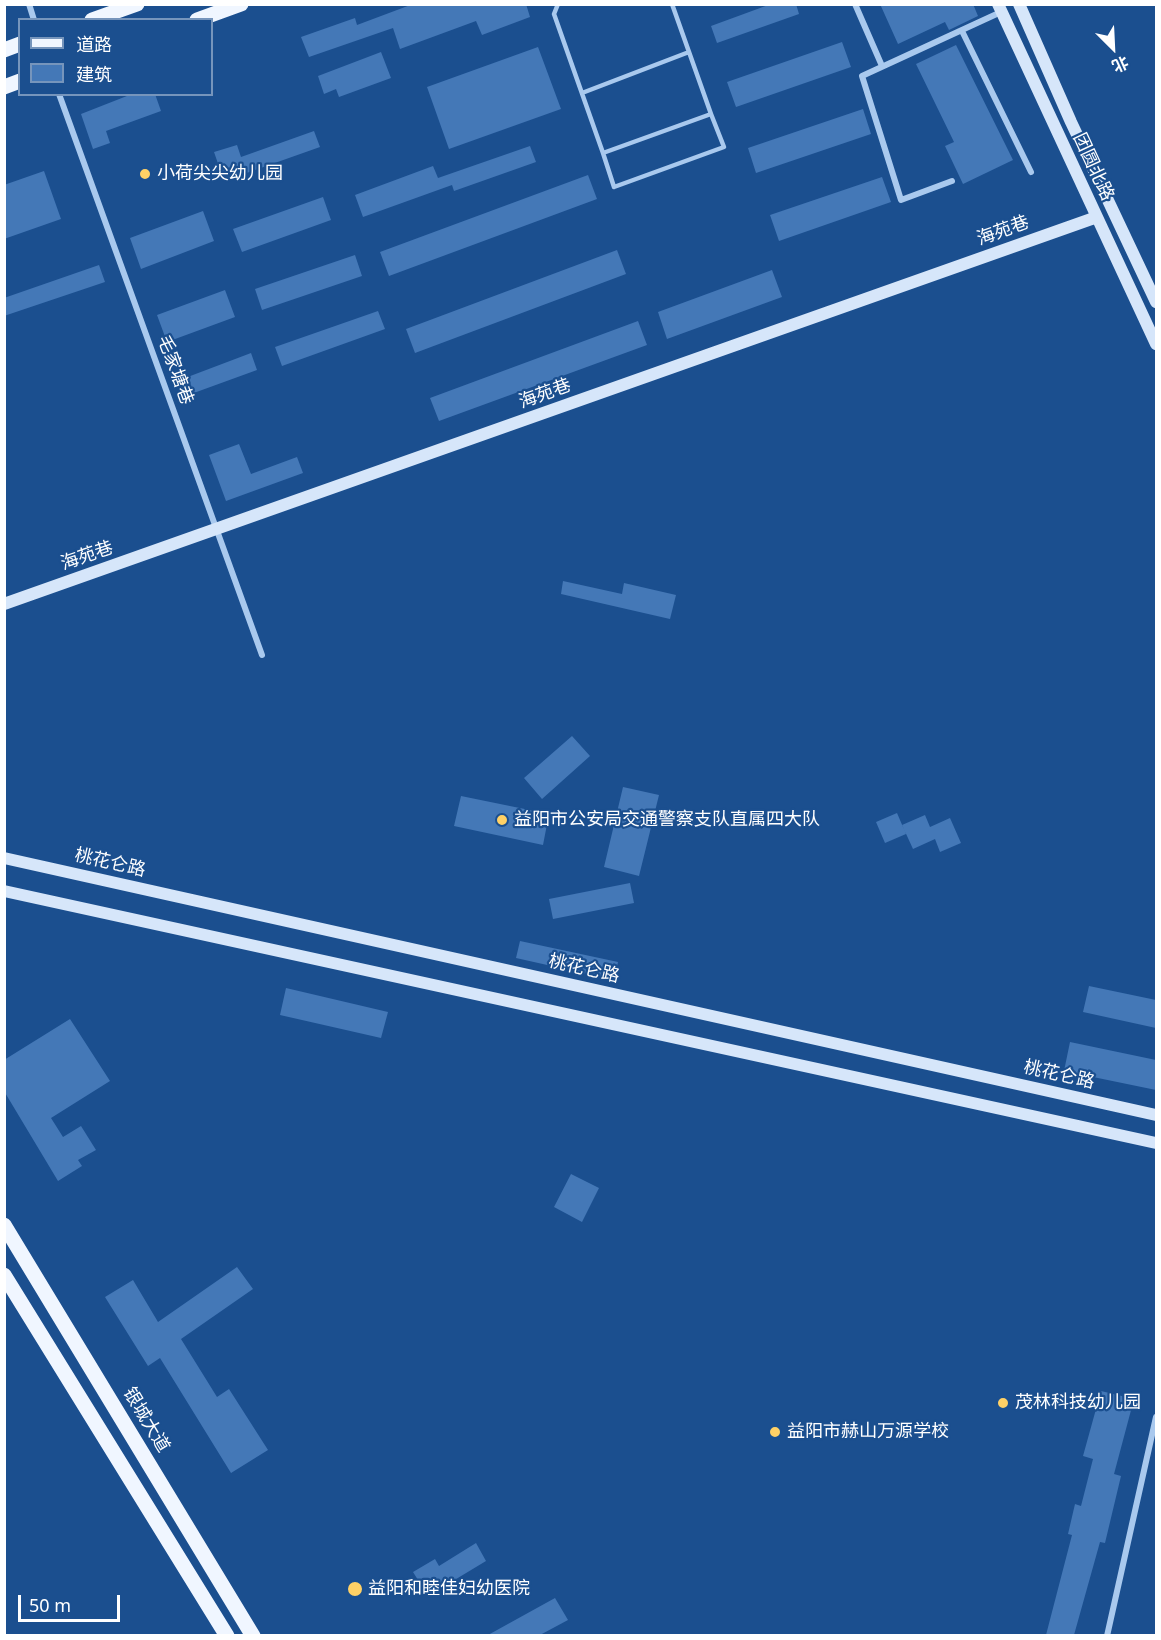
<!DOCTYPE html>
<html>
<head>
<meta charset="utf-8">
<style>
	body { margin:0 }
	#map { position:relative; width:1161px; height:1640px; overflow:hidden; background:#1b4f8f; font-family:"Noto Sans","Noto Sans SC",sans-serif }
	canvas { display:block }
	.frame { position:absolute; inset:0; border:6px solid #fff; pointer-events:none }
	.legend { position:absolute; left:18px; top:18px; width:195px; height:78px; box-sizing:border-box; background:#1b4f8f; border:2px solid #7695bc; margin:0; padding:8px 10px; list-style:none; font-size:18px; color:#fff }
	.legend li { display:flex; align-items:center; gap:12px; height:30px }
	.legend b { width:30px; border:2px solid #7695bc }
	.north { position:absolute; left:1083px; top:18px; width:60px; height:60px; -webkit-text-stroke:4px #1b4f8f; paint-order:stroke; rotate:156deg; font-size:16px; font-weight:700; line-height:24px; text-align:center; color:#fff }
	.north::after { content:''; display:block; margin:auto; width:21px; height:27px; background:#fff; clip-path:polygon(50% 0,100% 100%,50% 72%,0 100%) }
	.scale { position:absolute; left:18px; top:1595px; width:102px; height:27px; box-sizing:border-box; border:3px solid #fff; border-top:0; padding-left:8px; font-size:18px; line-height:21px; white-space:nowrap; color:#fff; -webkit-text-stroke:4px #1b4f8f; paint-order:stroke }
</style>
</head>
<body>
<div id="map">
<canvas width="1161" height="1640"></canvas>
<div class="frame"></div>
<ul class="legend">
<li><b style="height:8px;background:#f0f6ff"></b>道路</li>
<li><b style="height:16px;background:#4478b7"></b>建筑</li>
</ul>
<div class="north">北</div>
<div class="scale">50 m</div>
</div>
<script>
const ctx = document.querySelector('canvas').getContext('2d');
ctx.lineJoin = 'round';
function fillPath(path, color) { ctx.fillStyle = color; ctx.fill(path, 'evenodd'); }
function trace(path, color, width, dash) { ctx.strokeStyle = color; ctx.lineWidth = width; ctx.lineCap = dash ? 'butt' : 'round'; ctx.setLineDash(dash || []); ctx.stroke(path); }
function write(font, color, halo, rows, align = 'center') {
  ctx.font = font + ' "Noto Sans","Noto Sans SC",sans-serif'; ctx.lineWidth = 4.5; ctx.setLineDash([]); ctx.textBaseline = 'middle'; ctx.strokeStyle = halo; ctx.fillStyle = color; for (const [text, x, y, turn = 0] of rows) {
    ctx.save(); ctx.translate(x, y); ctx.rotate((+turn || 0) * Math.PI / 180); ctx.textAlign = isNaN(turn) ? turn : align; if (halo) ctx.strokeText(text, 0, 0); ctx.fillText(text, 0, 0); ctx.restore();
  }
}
const building = new Path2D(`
	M 413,4 L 526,4 L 530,17 L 482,35 L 476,21 L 400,49 L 393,28 L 309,57 L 301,37 L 355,18 L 357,25 Z
	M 771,4 L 796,4 L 799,14 L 717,43 L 711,26 Z
	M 880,4 L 973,4 L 978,16 L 949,30 L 945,22 L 898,44 Z
	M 842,42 L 851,67 L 736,107 L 727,82 Z
	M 956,45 L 1013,160 L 963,184 L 945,146 L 954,142 L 916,64 Z
	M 538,47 L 561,109 L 449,149 L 427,87 Z
	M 381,52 L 391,78 L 339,97 L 336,89 L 324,94 L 318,76 Z
	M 132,94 L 155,94 L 161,111 L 106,131 L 110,143 L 93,149 L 81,114 Z
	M 863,109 L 871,134 L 756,173 L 748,148 Z
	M 314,131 L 320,147 L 224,181 L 214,152 L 237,145 L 241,157 Z
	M 530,146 L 536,162 L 454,191 L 452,185 L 363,217 L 355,195 L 433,166 L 438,178 Z
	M 44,171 L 61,219 L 4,239 L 4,185 Z
	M 588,175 L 597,199 L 389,276 L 380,252 Z
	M 882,177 L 891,202 L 779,241 L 770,215 Z
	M 323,197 L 331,220 L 242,252 L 233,229 Z
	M 203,211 L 214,241 L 141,269 L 130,238 Z
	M 617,250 L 626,274 L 415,353 L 406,329 Z
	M 355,255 L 362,276 L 262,310 L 255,289 Z
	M 99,265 L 105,282 L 4,316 L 4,298 Z
	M 772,270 L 782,297 L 667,339 L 658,312 Z
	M 225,290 L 235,317 L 167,342 L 157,315 Z
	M 378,311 L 385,329 L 282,366 L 275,347 Z
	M 638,321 L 647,345 L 439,421 L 430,398 Z
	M 251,353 L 257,370 L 191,394 L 185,378 Z
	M 239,444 L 251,474 L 297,457 L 303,473 L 226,501 L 209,455 Z
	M 563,581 L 622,594 L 624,583 L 676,595 L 670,619 L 561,594 Z
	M 572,736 L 590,756 L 542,799 L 524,778 Z
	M 623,787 L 659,795 L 639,876 L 604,867 Z
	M 461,796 L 549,814 L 543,845 L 454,826 Z
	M 897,813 L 906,834 L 885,843 L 876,822 Z
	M 925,815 L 930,827 L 950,818 L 961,843 L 940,852 L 935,839 L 913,849 L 902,825 Z
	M 630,883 L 634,903 L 553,919 L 549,899 Z
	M 520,941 L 618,962 L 614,980 L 516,958 Z
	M 1089,986 L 1156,1000 L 1156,1028 L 1083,1012 Z
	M 286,988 L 388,1012 L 381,1038 L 280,1015 Z
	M 70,1019 L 110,1081 L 51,1118 L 63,1137 L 81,1126 L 96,1150 L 78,1160 L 82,1166 L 58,1181 L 4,1091 L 4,1060 Z
	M 1070,1042 L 1156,1060 L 1156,1090 L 1064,1071 Z
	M 571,1174 L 599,1188 L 582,1222 L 554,1207 Z
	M 237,1267 L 253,1289 L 181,1339 L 217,1397 L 229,1389 L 268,1450 L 231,1473 L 160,1358 L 148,1366 L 105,1297 L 133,1280 L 158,1322 Z
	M 1101,1391 L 1134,1399 L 1114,1474 L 1121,1476 L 1105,1543 L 1100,1542 L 1074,1635 L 1046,1635 L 1072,1535 L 1068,1534 L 1075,1504 L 1081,1506 L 1093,1459 L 1083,1456 Z
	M 476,1543 L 486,1561 L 428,1596 L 413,1572 L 435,1559 L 439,1566 Z
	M 555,1598 L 568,1620 L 540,1635 L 488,1635 Z`);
const lane = new Path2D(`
	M 558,4 L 554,14 L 603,153 L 711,114 L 672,4
	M 582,93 L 689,52
	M 603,153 L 614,187 L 724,147 L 711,114`);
const street = new Path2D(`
	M 29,4 L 34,20
	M 855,4 L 882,66
	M 962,31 L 1031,172
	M 59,94 L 262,655
	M 952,181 L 901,200 L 862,76 L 1001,12
	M 1107,1636 L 1156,1417`);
const secondary = new Path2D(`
	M 998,4 L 1156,344
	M 1019,4 L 1071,122 L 1156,302
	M 4,604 L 1097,217
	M 4,858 L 1156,1115
	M 4,891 L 1156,1143`);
const primary = new Path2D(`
	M 92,20 L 137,4
	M 197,20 L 241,4
	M 4,50 L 20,44
	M 4,87 L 20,81
	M 4,1225 L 253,1636
	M 4,1275 L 227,1636`);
const markers = [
	[145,174,6,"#ffd166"],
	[502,820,6,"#ffd166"],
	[1003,1403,6,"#ffd166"],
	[775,1432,6,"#ffd166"],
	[355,1589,8,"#ffd166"]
];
const streetNames = [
	["团圆北路",1093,167,65],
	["海苑巷",1003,231,-20],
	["毛家塘巷",175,370,70],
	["海苑巷",545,394,-20],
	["海苑巷",87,556,-19],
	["桃花仑路",110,863,13],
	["桃花仑路",584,969,13],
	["桃花仑路",1059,1075,13],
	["银城大道",146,1420,59]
];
const poiNames = [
	["小荷尖尖幼儿园",157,174],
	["益阳市公安局交通警察支队直属四大队",514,820],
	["茂林科技幼儿园",1015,1403],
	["益阳市赫山万源学校",787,1432],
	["益阳和睦佳妇幼医院",368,1589]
];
fillPath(building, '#4478b7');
trace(lane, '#a9c9ee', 4.5);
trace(street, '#a9c9ee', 6);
trace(secondary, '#d6e6fa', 12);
trace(primary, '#f0f6ff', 15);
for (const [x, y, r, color] of markers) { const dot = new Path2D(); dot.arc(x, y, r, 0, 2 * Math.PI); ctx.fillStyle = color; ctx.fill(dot); trace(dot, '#1b4f8f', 2); }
write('18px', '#fff', '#1b4f8f', streetNames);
write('18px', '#fff', '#1b4f8f', poiNames, 'left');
</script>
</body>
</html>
